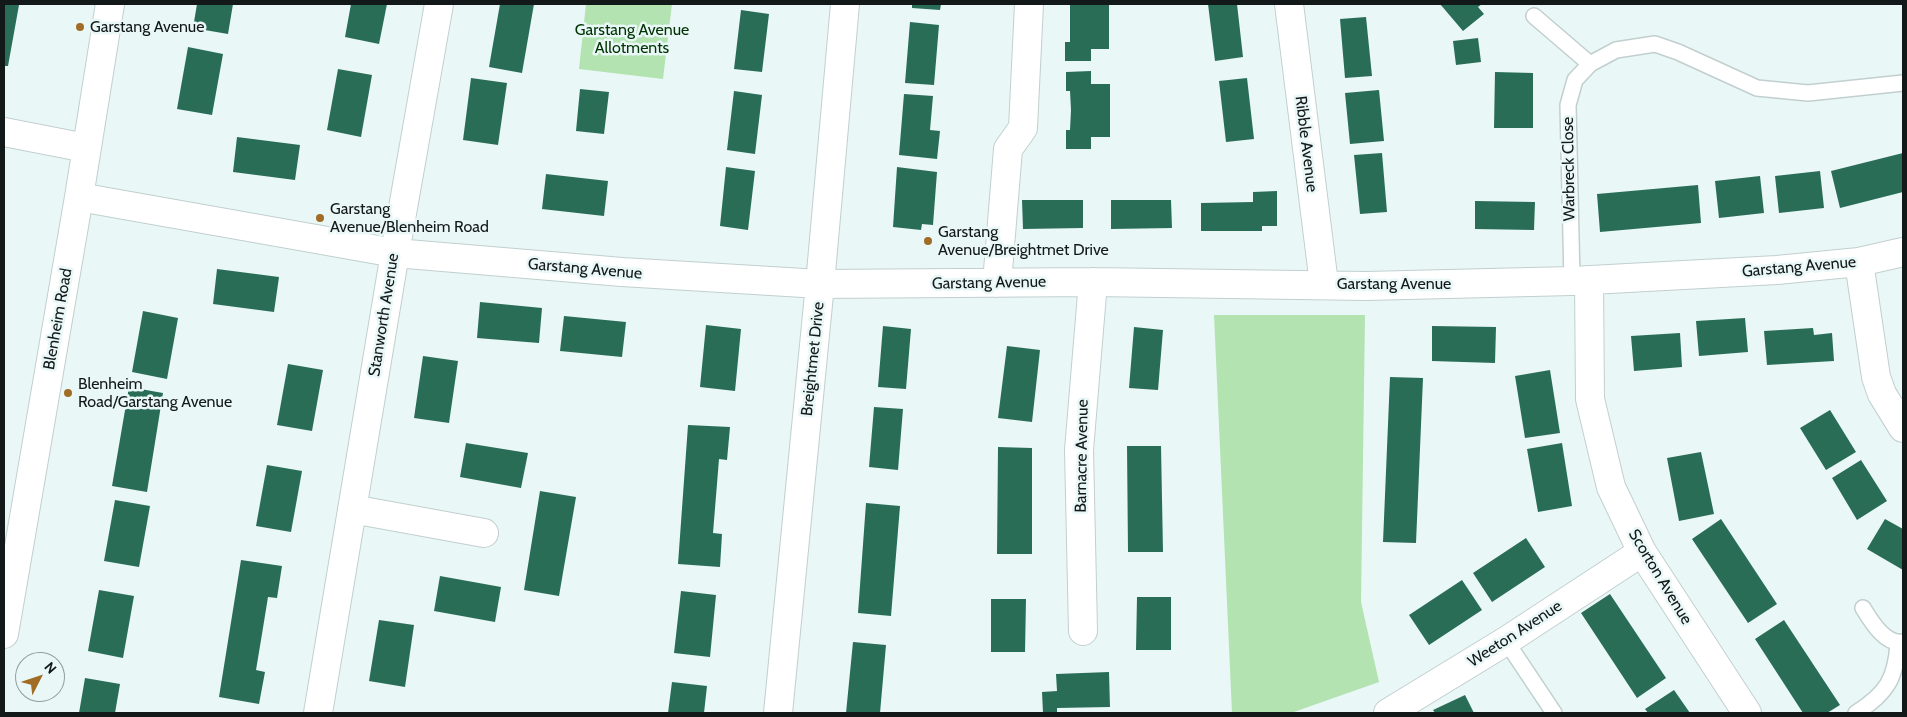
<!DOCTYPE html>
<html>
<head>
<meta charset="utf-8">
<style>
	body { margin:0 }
	#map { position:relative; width:1907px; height:717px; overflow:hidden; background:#e9f7f7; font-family:Cabin,sans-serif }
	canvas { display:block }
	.frame { position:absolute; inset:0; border:5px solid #131818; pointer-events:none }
	.north { position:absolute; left:15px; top:652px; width:50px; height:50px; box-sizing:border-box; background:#e9f7f7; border:1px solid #939e9e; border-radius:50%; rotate:49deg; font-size:14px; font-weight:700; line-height:20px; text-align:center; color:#131818 }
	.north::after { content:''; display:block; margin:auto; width:18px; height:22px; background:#a16c25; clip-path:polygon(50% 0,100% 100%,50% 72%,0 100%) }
</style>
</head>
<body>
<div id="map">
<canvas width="1907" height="717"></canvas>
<div class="frame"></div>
<div class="north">N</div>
</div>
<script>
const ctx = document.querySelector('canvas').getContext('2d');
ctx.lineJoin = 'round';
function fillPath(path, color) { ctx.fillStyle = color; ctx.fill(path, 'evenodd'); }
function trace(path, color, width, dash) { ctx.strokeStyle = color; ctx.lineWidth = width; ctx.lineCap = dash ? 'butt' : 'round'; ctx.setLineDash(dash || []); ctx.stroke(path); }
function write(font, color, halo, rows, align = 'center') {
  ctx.font = font + ' Cabin,sans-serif'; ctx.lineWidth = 5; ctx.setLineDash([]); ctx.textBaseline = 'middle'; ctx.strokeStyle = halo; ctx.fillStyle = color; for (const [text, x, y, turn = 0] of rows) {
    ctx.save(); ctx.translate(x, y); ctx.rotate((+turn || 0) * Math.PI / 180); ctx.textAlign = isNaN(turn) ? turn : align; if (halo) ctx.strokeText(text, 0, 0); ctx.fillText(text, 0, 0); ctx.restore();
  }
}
const green = new Path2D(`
	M 586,4 L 672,4 L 663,79 L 579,69 Z
	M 1214,315 L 1365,315 L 1361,602 L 1379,682 L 1291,713 L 1232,713 Z`);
const building = new Path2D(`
	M 4,4 L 19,5 L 8,66 L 4,66 Z
	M 197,4 L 233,4 L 228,34 L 193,28 Z
	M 351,4 L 387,4 L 379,44 L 345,37 Z
	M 500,4 L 534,4 L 522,73 L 489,67 Z
	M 912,4 L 941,4 L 940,10 L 912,8 Z
	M 1070,4 L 1109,4 L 1109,49 L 1091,49 L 1091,61 L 1065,61 L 1065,42 L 1070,42 Z
	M 1208,4 L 1237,4 L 1243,57 L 1215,61 Z
	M 1440,4 L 1482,4 L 1478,7 L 1484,14 L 1463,31 Z
	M 741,10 L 769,14 L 762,72 L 734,69 Z
	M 1366,17 L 1372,76 L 1345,78 L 1340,19 Z
	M 910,22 L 939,25 L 934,85 L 905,83 Z
	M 1478,38 L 1481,62 L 1456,65 L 1453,41 Z
	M 188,47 L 223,54 L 212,115 L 177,109 Z
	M 338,69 L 372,75 L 361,137 L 327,130 Z
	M 1091,71 L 1091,84 L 1110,84 L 1110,137 L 1091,137 L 1091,149 L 1066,149 L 1066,130 L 1070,130 L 1071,110 L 1070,91 L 1066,91 L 1066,72 Z
	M 1495,72 L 1533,73 L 1533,128 L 1494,128 Z
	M 471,78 L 507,83 L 498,145 L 463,140 Z
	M 1247,78 L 1254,139 L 1226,142 L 1219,81 Z
	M 580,89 L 609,92 L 604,134 L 576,131 Z
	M 1379,90 L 1384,141 L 1350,144 L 1345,93 Z
	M 734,91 L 762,95 L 755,154 L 727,150 Z
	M 904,94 L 933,96 L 930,130 L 940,131 L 937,159 L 899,155 Z
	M 237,137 L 300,145 L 295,180 L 233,172 Z
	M 1382,153 L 1387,212 L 1360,214 L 1354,155 Z
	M 1903,153 L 1903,192 L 1840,208 L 1831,171 Z
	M 726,167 L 755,171 L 748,230 L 720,226 Z
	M 897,167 L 937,172 L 933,225 L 922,224 L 921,230 L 893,227 Z
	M 1820,171 L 1824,208 L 1779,213 L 1775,176 Z
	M 546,174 L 608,181 L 604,216 L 542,209 Z
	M 1760,176 L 1764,213 L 1719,218 L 1715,181 Z
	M 1698,185 L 1701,223 L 1600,232 L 1597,194 Z
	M 1277,191 L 1277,226 L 1262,226 L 1262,231 L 1201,231 L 1201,203 L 1253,202 L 1253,192 Z
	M 1022,200 L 1083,200 L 1083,228 L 1023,229 Z
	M 1111,200 L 1171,200 L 1172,228 L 1111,229 Z
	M 1475,201 L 1535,202 L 1534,230 L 1475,229 Z
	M 217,269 L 279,277 L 274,312 L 213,304 Z
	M 480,302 L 542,308 L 539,343 L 477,338 Z
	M 143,311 L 178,318 L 167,379 L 132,372 Z
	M 564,316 L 626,322 L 622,357 L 560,351 Z
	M 1745,318 L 1748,352 L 1699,356 L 1696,321 Z
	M 706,325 L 741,329 L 735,391 L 700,387 Z
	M 883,326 L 911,329 L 906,389 L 878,387 Z
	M 1432,326 L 1496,327 L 1495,363 L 1432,361 Z
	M 1134,327 L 1163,330 L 1158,390 L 1129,388 Z
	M 1813,328 L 1814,335 L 1832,333 L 1834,361 L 1767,365 L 1764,331 Z
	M 1680,333 L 1682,367 L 1634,371 L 1631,336 Z
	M 1007,346 L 1040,350 L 1032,422 L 998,418 Z
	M 423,356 L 458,361 L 449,423 L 414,418 Z
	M 288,364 L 323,370 L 312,431 L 277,425 Z
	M 1550,370 L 1560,433 L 1525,438 L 1515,376 Z
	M 1390,377 L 1423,378 L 1416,543 L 1383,542 Z
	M 129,387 L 163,393 L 147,492 L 112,486 Z
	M 874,407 L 903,409 L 898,470 L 869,467 Z
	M 1830,410 L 1856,452 L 1826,470 L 1800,428 Z
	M 688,425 L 730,427 L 727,460 L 719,459 L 713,533 L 722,534 L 720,567 L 678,564 Z
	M 466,443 L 528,453 L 521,488 L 460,477 Z
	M 1562,443 L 1572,506 L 1538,512 L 1527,449 Z
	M 1127,446 L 1161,446 L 1163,552 L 1128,552 Z
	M 998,447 L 1032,448 L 1032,554 L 997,554 Z
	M 1701,452 L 1714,514 L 1679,521 L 1667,458 Z
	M 1861,460 L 1887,501 L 1857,520 L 1832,478 Z
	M 267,465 L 302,471 L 291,532 L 256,526 Z
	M 540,491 L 576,497 L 559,596 L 524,590 Z
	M 115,500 L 150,506 L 139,567 L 104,561 Z
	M 866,503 L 900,506 L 891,616 L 858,613 Z
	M 1721,519 L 1777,604 L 1748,623 L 1692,539 Z
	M 1885,519 L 1903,529 L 1903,570 L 1867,549 Z
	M 1526,538 L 1545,567 L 1492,602 L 1473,573 Z
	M 241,560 L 282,566 L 277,598 L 268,597 L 262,634 L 256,670 L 265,672 L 259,704 L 219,697 Z
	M 440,576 L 501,587 L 495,622 L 434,611 Z
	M 1462,580 L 1482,610 L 1429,645 L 1409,615 Z
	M 99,590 L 134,596 L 123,658 L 88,651 Z
	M 681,591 L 716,595 L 710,657 L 674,653 Z
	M 1610,594 L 1666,678 L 1637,698 L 1581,613 Z
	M 1137,597 L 1171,597 L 1171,650 L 1136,650 Z
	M 991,599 L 1026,599 L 1025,652 L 991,652 Z
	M 379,620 L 414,625 L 405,687 L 369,681 Z
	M 1784,620 L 1840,705 L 1827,713 L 1803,713 L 1755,639 Z
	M 853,642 L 886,645 L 880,713 L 846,713 Z
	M 1109,672 L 1110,707 L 1057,708 L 1057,713 L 1043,713 L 1042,692 L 1057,691 L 1056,674 Z
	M 85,678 L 120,684 L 115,713 L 79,713 Z
	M 672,682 L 707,686 L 704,713 L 668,713 Z
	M 1674,690 L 1690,713 L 1648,713 L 1645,709 Z
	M 1465,695 L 1474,713 L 1435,713 L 1433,710 Z`);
const lane = new Path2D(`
	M 1534,16 L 1590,64
	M 1572,281 L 1568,105 L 1575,80 L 1590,64 L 1616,50 L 1655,44 L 1678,52 L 1757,88 L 1808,93 L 1903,83
	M 1863,608 C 1871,621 1885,645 1903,642
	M 1506,641 L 1554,713
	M 1856,713 C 1886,694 1896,679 1898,643`);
const street = new Path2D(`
	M 1289,4 L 1324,284
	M 4,132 L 86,148
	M 79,197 L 395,253 L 622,272 L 820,284 L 1093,282 L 1366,286 L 1572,281 L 1777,270 L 1859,262 L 1903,252
	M 1859,262 L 1876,377 L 1882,394 L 1903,428
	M 1589,280 L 1590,399 L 1611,487 L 1642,552 L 1747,713
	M 997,283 L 1008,149 L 1023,128 L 1029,4
	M 352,509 L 484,533
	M 1083,631 L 1079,450 L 1093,282
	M 4,634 L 79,197 L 110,4
	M 318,713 L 395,253 L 439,4
	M 778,713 L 820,284 L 845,4
	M 1388,713 L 1506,641 L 1642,552`);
const markers = [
	[80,27,5,"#a16c25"],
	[320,218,5,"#a16c25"],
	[928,241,5,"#a16c25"],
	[68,393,5,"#a16c25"]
];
const poiNames = [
	["Garstang Avenue",90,27],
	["Garstang",330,209],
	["Avenue/Blenheim Road",330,227],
	["Garstang",938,232],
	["Avenue/Breightmet Drive",938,250],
	["Blenheim",78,384],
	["Road/Garstang Avenue",78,402]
];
const parkNames = [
	["Garstang Avenue",632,30],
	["Allotments",632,48]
];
const streetNames = [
	["Ribble Avenue",1306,144,83],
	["Warbreck Close",1569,169,-91],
	["Garstang Avenue",1799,267,-5],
	["Garstang Avenue",585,269,5],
	["Garstang Avenue",989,283,-1],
	["Garstang Avenue",1394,284],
	["Stanworth Avenue",384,315,-81],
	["Blenheim Road",58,319,-80],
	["Breightmet Drive",813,359,-84],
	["Barnacre Avenue",1082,456,-89],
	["Scorton Avenue",1660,577,59],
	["Weeton Avenue",1515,634,-33]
];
fillPath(green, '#b2e3b1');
fillPath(building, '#2a6d57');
trace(lane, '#c2cfcf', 18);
trace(street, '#c2cfcf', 30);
trace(lane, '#fff', 15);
trace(street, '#fff', 28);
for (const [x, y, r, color] of markers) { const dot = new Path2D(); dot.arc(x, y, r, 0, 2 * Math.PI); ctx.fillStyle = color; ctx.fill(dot); trace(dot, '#e9f7f7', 2); }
write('16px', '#131818', '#e9f7f7', poiNames, 'left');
write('16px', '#003403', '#e9f7f7', parkNames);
write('16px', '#131818', '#e9f7f7', streetNames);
</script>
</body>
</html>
